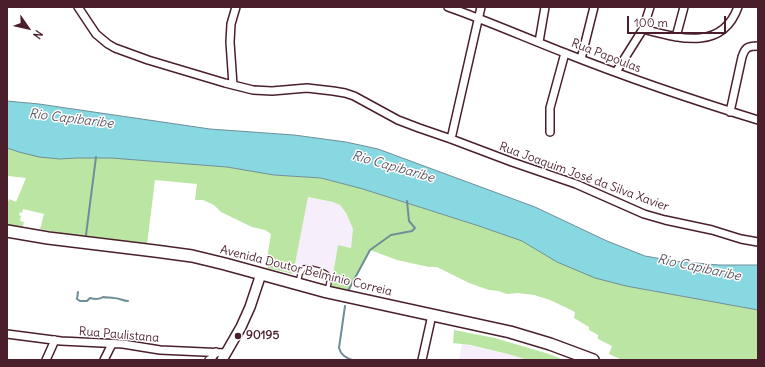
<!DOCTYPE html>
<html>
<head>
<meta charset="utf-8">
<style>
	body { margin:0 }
	#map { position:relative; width:765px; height:367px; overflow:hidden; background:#fff; font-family:Delius,sans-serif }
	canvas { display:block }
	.frame { position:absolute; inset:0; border:8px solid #4a1f2b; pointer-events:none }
	.north { position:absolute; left:8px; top:8px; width:40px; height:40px; -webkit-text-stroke:3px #fff; paint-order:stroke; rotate:124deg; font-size:11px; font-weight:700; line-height:16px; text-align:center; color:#4a1f2b }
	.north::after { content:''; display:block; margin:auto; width:14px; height:18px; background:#4a1f2b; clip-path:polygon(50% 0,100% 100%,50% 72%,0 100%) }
	.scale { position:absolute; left:627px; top:16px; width:99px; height:18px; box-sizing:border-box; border:2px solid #4a1f2b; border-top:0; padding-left:5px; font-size:12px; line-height:14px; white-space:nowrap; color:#4a1f2b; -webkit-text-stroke:3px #fff; paint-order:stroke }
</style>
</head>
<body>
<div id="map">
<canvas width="765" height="367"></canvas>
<div class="frame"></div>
<div class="north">N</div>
<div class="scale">100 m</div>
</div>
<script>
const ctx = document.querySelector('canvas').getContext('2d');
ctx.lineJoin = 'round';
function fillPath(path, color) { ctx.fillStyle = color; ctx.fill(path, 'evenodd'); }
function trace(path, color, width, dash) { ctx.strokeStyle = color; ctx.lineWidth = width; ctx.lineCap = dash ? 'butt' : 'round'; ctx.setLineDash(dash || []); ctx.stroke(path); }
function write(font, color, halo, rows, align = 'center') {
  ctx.font = font + ' Delius,sans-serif'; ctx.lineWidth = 3; ctx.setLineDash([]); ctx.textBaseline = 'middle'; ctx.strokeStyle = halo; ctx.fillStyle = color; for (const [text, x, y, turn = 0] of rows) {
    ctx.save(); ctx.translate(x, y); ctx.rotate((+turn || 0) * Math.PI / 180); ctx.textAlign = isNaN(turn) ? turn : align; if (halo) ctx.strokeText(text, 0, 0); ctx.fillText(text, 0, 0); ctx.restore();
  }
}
const built = new Path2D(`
	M 307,197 L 333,202 L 340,205 L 345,212 L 353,229 L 351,248 L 338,245 L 331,283 L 293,274 Z
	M 462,344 L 508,354 L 528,360 L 459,360 Z`);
const green = new Path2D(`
	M 7,148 L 19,152 L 60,159 L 77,158 L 111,158 L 227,167 L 274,175 L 321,178 L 363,189 L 479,226 L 522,241 L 557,262 L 626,286 L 758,310 L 758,360 L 622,360 L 609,354 L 612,346 L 598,339 L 598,335 L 589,330 L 589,327 L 574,318 L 575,312 L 550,300 L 534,295 L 518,293 L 507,294 L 498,291 L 489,290 L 469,283 L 437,267 L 429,267 L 397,260 L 370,250 L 348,291 L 339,289 L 331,286 L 338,245 L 351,248 L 353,229 L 346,213 L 340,205 L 333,202 L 308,197 L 293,274 L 268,268 L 268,252 L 271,234 L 265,230 L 252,227 L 221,212 L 214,205 L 203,200 L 195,200 L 197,184 L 155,180 L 147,245 L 83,237 L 40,229 L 44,214 L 23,209 L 22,213 L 20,212 L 19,215 L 21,216 L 20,221 L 24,222 L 22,230 L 7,228 L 7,205 L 9,199 L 16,202 L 26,178 L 8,176 L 7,177 Z
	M 454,330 L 495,338 L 549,354 L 564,360 L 528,360 L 508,354 L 470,345 L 453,343 Z`);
const water = new Path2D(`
	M 7,101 L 39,104 L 210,129 L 294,135 L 346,142 L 378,149 L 535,207 L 607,241 L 645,256 L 674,261 L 719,265 L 758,265 L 758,310 L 626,286 L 595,278 L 557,262 L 522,241 L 479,226 L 363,189 L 321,178 L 274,175 L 227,167 L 111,158 L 77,158 L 60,159 L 39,157 L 19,152 L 7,148 Z`);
const stream = new Path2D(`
	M 86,235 L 96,157
	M 348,291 L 370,250 L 391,235 L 412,231 L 415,228 L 409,221 L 407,201
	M 78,292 L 77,299 L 80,301 L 87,301 L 90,298 C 94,299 99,300 103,297 C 107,298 110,297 114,298 C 119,298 123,301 128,301
	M 345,306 L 339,348 C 341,355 345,357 352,360`);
const service = new Path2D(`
	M 298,283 L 300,274 L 304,268 C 310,267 327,271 329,277 C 330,281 328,287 327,291`);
const minor = new Path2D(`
	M 78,7 L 96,34 L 108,44 L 115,48 L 148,60 L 225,83 L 253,90 L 272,91 L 307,88 L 333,91 L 345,93 L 354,96 L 398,120 L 419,128 L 451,139 L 512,162 L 576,184 L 644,214 L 665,220 L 712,230 L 741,239 L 758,242
	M 448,7 C 488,21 526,38 565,53 C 628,78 693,100 758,120
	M 643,29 C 678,38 722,52 738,7
	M 676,37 L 684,7
	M 539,42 L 545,7
	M 581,59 L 594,7
	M 616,72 L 643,29 L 650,7
	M 233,85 L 230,42 L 231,24 L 236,7
	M 730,112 L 742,57 C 745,48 747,46 758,46
	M 550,132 L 550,108 L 565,53
	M 451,139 L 481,7
	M 7,334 L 61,341 L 123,344 L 160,350 L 226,353
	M 46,360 L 55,340
	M 104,360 L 112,344
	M 209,360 L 211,359 L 216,352
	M 422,360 L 432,315`);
const tertiary = new Path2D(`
	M 222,360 L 241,327 L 250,307 L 261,274`);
const primary = new Path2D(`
	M 7,231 L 48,238 L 155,251 L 192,256 L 225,264 L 327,292 L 510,332 L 550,344 L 593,360`);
const markers = [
	[238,336,4,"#4a1f2b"]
];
const streetNames = [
	["Rua Papoulas",606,56,21],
	["Rua Joaquim José da Silva Xavier",584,177,20],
	["Avenida Doutor Belmínio Correia",306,271,14],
	["Rua Paulistana",119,335,5]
];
const poiNames = [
	["90195",246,336]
];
const waterNames = [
	["Rio Capibaribe",71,119,7],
	["Rio Capibaribe",393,167,16],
	["Rio Capibaribe",699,268,12]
];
fillPath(built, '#f7eefb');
fillPath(green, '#bbe5a2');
fillPath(water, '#87d8e1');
trace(water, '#6f8e98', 1);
trace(stream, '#6f8e98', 2);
trace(service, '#4a1f2b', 6);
trace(minor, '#4a1f2b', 10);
trace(tertiary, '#4a1f2b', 12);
trace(primary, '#4a1f2b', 14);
trace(service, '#fff', 3.5);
trace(minor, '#fff', 7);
trace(tertiary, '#fff', 9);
trace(primary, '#fff', 11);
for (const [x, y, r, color] of markers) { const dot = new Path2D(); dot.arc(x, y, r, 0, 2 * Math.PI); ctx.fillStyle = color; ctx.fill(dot); trace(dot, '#fff', 1.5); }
write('12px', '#4a1f2b', '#fff', streetNames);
write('bold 12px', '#4a1f2b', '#fff', poiNames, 'left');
write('italic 13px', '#5c5662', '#fff', waterNames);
</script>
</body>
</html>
